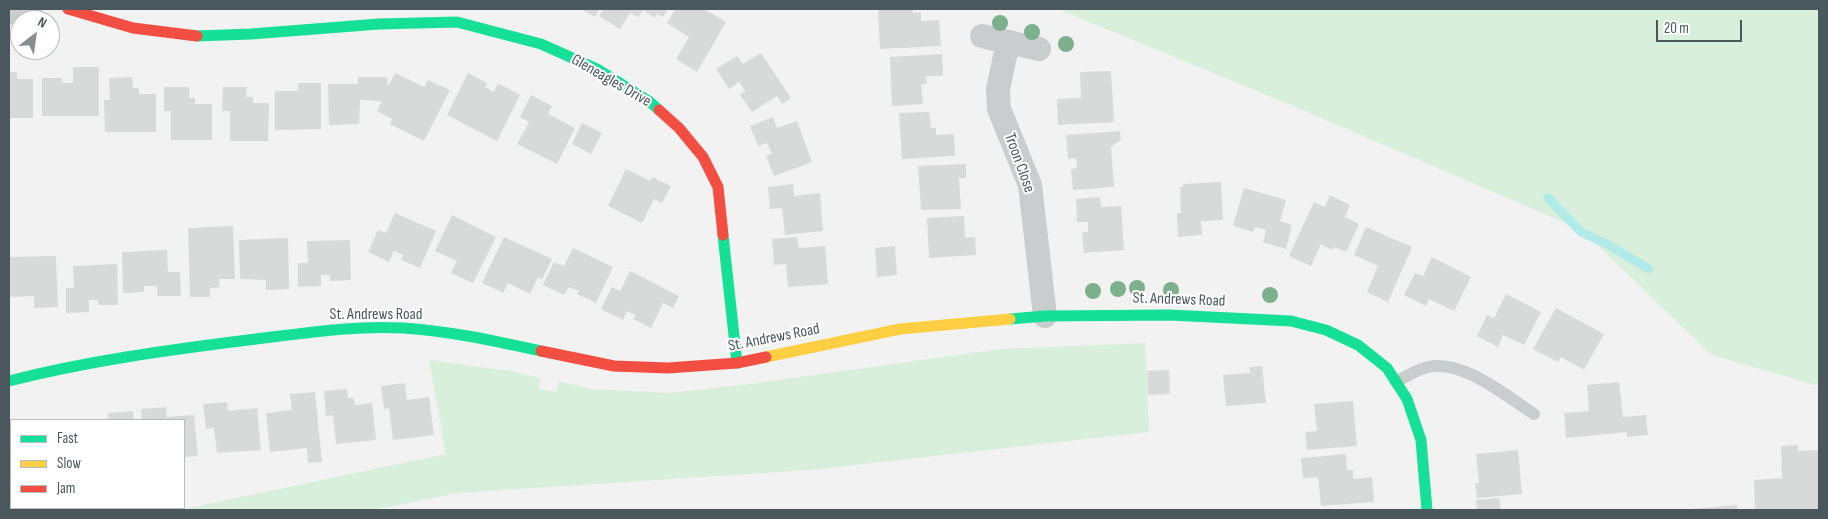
<!DOCTYPE html>
<html>
<head>
<meta charset="utf-8">
<style>
	body { margin:0 }
	#map { position:relative; width:1828px; height:519px; overflow:hidden; background:#f2f2f2; font-family:"Sofia Sans Condensed",sans-serif }
	canvas { display:block }
	.frame { position:absolute; inset:0; border:10px solid #4a585d; pointer-events:none }
	.legend { position:absolute; left:10px; top:419px; width:175px; height:90px; box-sizing:border-box; background:#fff; border:1px solid #b7bcbe; margin:0; padding:6px 9px; list-style:none; font-size:15px; color:#4a585d }
	.legend li { display:flex; align-items:center; gap:10px; height:25px }
	.legend b { width:25px; border:1px solid #b7bcbe }
	.north { position:absolute; left:10px; top:10px; width:50px; height:50px; box-sizing:border-box; background:#fff; border:1px solid #b7bcbe; border-radius:50%; rotate:30deg; font-size:14px; font-weight:700; line-height:20px; text-align:center; color:#4a585d }
	.north::after { content:''; display:block; margin:auto; width:18px; height:22px; background:#858e91; clip-path:polygon(50% 0,100% 100%,50% 72%,0 100%) }
	.scale { position:absolute; left:1656px; top:20px; width:86px; height:22px; box-sizing:border-box; border:2px solid #4a585d; border-top:0; padding-left:6px; font-size:15px; line-height:18px; white-space:nowrap; color:#4a585d; -webkit-text-stroke:4px #fff; paint-order:stroke }
</style>
</head>
<body>
<div id="map">
<canvas width="1828" height="519"></canvas>
<div class="frame"></div>
<ul class="legend">
<li><b style="height:6px;background:#16e098"></b>Fast</li>
<li><b style="height:6px;background:#ffcf43"></b>Slow</li>
<li><b style="height:6px;background:#f24e42"></b>Jam</li>
</ul>
<div class="north">N</div>
<div class="scale">20 m</div>
</div>
<script>
const ctx = document.querySelector('canvas').getContext('2d');
ctx.lineJoin = 'round';
function fillPath(path, color) { ctx.fillStyle = color; ctx.fill(path, 'evenodd'); }
function trace(path, color, width, dash) { ctx.strokeStyle = color; ctx.lineWidth = width; ctx.lineCap = dash ? 'butt' : 'round'; ctx.setLineDash(dash || []); ctx.stroke(path); }
function write(font, color, halo, rows, align = 'center') {
  ctx.font = font + ' "Sofia Sans Condensed",sans-serif'; ctx.lineWidth = 4; ctx.setLineDash([]); ctx.textBaseline = 'middle'; ctx.strokeStyle = halo; ctx.fillStyle = color; for (const [text, x, y, turn = 0] of rows) {
    ctx.save(); ctx.translate(x, y); ctx.rotate((+turn || 0) * Math.PI / 180); ctx.textAlign = isNaN(turn) ? turn : align; if (halo) ctx.strokeText(text, 0, 0); ctx.fillText(text, 0, 0); ctx.restore();
  }
}
const green = new Path2D(`
	M 1058,9 L 1819,9 L 1819,386 L 1711,355 L 1582,230 L 1293,106 Z
	M 1145,343 L 1149,432 L 810,470 L 458,493 L 372,510 L 179,510 L 446,454 L 429,360 L 510,371 L 540,378 L 539,389 L 557,392 L 559,381 L 590,389 L 670,393 L 749,384 L 1001,349 Z`);
const stream = new Path2D(`
	M 1548,198 L 1581,232 L 1607,244 L 1649,269`);
const building = new Path2D(`
	M 580,9 L 600,9 L 595,17 Z
	M 603,9 L 668,9 L 663,17 L 657,14 L 655,18 L 643,10 L 638,17 L 630,13 L 620,29 L 599,16 Z
	M 675,9 L 704,9 L 726,22 L 697,72 L 676,59 L 689,37 L 667,23 Z
	M 878,9 L 913,9 L 913,13 L 921,12 L 921,21 L 939,20 L 941,46 L 880,49 Z
	M 761,53 L 791,98 L 782,104 L 777,96 L 752,112 L 740,95 L 745,91 L 739,82 L 729,89 L 716,69 L 737,56 L 743,64 Z
	M 942,54 L 943,76 L 926,76 L 927,84 L 921,85 L 923,104 L 892,106 L 890,57 Z
	M 73,67 L 99,67 L 99,116 L 42,116 L 42,78 L 62,78 L 62,83 L 73,83 Z
	M 1111,71 L 1114,122 L 1058,125 L 1057,99 L 1081,98 L 1080,72 Z
	M 9,72 L 17,72 L 17,79 L 33,79 L 33,118 L 9,118 Z
	M 395,73 L 424,87 L 428,80 L 450,90 L 424,141 L 390,124 L 392,119 L 377,111 L 382,101 L 360,100 L 359,124 L 329,125 L 328,84 L 358,84 L 358,77 L 387,77 L 388,87 Z
	M 468,73 L 487,83 L 485,87 L 494,92 L 498,83 L 520,95 L 497,141 L 447,115 Z
	M 132,77 L 133,88 L 139,88 L 139,94 L 156,94 L 156,132 L 105,132 L 104,100 L 110,100 L 109,78 Z
	M 298,83 L 321,83 L 321,129 L 275,130 L 275,91 L 298,91 Z
	M 164,87 L 189,87 L 189,98 L 195,98 L 195,104 L 212,104 L 212,140 L 171,140 L 171,111 L 164,111 Z
	M 223,87 L 247,87 L 246,97 L 253,97 L 253,103 L 269,103 L 268,141 L 230,141 L 230,111 L 222,111 Z
	M 531,95 L 552,106 L 548,114 L 575,128 L 557,164 L 517,144 L 529,122 L 520,117 Z
	M 929,112 L 931,128 L 936,128 L 936,135 L 954,134 L 955,156 L 902,159 L 899,113 Z
	M 773,117 L 777,128 L 797,121 L 812,162 L 774,176 L 766,156 L 772,154 L 767,143 L 758,146 L 750,126 Z
	M 582,123 L 602,133 L 591,154 L 572,144 Z
	M 1120,131 L 1121,140 L 1111,147 L 1114,187 L 1073,190 L 1071,169 L 1077,168 L 1076,158 L 1068,159 L 1066,135 Z
	M 966,164 L 966,178 L 959,178 L 961,209 L 921,210 L 918,166 Z
	M 626,169 L 650,181 L 652,177 L 671,186 L 662,203 L 654,199 L 642,223 L 608,206 Z
	M 1221,182 L 1223,220 L 1201,221 L 1202,235 L 1178,237 L 1177,213 L 1181,213 L 1180,187 L 1183,187 L 1183,184 Z
	M 793,184 L 794,196 L 820,193 L 823,231 L 785,235 L 782,208 L 770,209 L 768,187 Z
	M 1244,188 L 1286,200 L 1280,221 L 1292,225 L 1286,249 L 1263,242 L 1266,230 L 1255,227 L 1253,232 L 1233,226 Z
	M 1330,195 L 1350,205 L 1345,217 L 1359,224 L 1346,252 L 1334,247 L 1332,250 L 1321,244 L 1311,266 L 1289,256 L 1314,202 L 1325,207 Z
	M 1100,197 L 1101,207 L 1121,206 L 1124,250 L 1084,253 L 1082,232 L 1088,232 L 1088,222 L 1077,222 L 1076,199 Z
	M 395,213 L 436,231 L 420,268 L 401,260 L 403,255 L 394,251 L 389,262 L 368,252 L 378,230 L 386,233 Z
	M 452,215 L 496,237 L 473,283 L 451,273 L 457,261 L 435,251 Z
	M 964,216 L 965,238 L 975,237 L 976,255 L 929,258 L 927,218 Z
	M 233,226 L 235,279 L 219,279 L 220,287 L 210,288 L 210,297 L 190,297 L 188,228 Z
	M 1366,227 L 1412,247 L 1388,302 L 1367,292 L 1378,266 L 1354,255 Z
	M 504,237 L 552,259 L 542,279 L 538,277 L 530,294 L 508,283 L 503,293 L 482,283 Z
	M 797,237 L 799,248 L 825,246 L 828,284 L 788,287 L 786,264 L 774,265 L 772,239 Z
	M 288,238 L 289,289 L 266,290 L 266,280 L 240,279 L 239,240 Z
	M 350,240 L 351,280 L 330,281 L 330,275 L 321,275 L 321,286 L 298,287 L 298,263 L 308,263 L 307,241 Z
	M 895,246 L 897,275 L 877,277 L 875,248 Z
	M 573,248 L 613,267 L 596,303 L 577,294 L 579,291 L 569,287 L 564,295 L 543,285 L 554,262 L 564,266 Z
	M 167,250 L 168,272 L 180,272 L 181,296 L 157,296 L 157,286 L 144,286 L 144,292 L 123,293 L 122,252 Z
	M 56,256 L 58,307 L 34,308 L 34,296 L 9,297 L 9,257 Z
	M 1432,257 L 1471,277 L 1454,311 L 1429,299 L 1426,306 L 1404,295 L 1415,273 L 1423,276 Z
	M 117,264 L 118,305 L 98,305 L 98,300 L 89,300 L 89,312 L 66,313 L 66,288 L 74,288 L 73,266 Z
	M 630,271 L 679,296 L 673,308 L 663,303 L 651,328 L 633,319 L 636,315 L 627,311 L 623,320 L 601,309 L 612,287 L 620,291 Z
	M 1506,294 L 1541,312 L 1524,345 L 1503,335 L 1498,347 L 1477,336 L 1487,315 L 1494,318 Z
	M 1556,308 L 1604,334 L 1584,370 L 1561,357 L 1558,362 L 1533,349 Z
	M 1262,366 L 1266,403 L 1226,406 L 1223,375 L 1250,373 L 1249,367 Z
	M 1169,370 L 1170,394 L 1148,395 L 1147,371 Z
	M 1619,382 L 1623,417 L 1646,415 L 1648,435 L 1627,437 L 1627,432 L 1566,438 L 1564,413 L 1589,411 L 1587,385 Z
	M 405,383 L 407,400 L 429,397 L 434,435 L 393,440 L 389,408 L 384,409 L 381,386 Z
	M 347,389 L 348,398 L 354,398 L 355,405 L 372,403 L 376,440 L 336,444 L 333,415 L 326,416 L 324,391 Z
	M 315,392 L 322,462 L 308,463 L 307,448 L 270,452 L 266,413 L 292,410 L 290,394 Z
	M 1353,401 L 1357,446 L 1307,450 L 1305,432 L 1317,431 L 1314,404 Z
	M 227,402 L 228,411 L 257,408 L 261,450 L 217,453 L 214,428 L 206,429 L 203,404 Z
	M 166,407 L 167,417 L 194,415 L 198,456 L 184,457 L 184,420 L 142,420 L 141,409 Z
	M 133,411 L 134,420 L 109,420 L 108,413 Z
	M 11,441 L 11,497 L 9,497 L 9,442 Z
	M 1798,445 L 1798,451 L 1819,450 L 1819,510 L 1755,510 L 1754,480 L 1782,478 L 1781,446 Z
	M 1518,450 L 1522,494 L 1477,498 L 1475,483 L 1479,483 L 1476,454 Z
	M 1346,454 L 1347,470 L 1353,470 L 1353,479 L 1372,477 L 1374,502 L 1321,506 L 1318,477 L 1303,478 L 1301,458 Z
	M 1499,498 L 1501,510 L 1477,510 L 1476,500 Z
	M 1737,505 L 1737,510 L 1691,510 L 1691,509 Z`);
const lane = new Path2D(`
	M 1396,382 C 1406,376 1416,370 1428,367 C 1463,359 1506,396 1534,414`);
const street = new Path2D(`
	M 9,13 L 30,9
	M 982,36 L 1039,49
	M 1008,42 L 998,89 L 999,109 L 1030,185 L 1045,316`);
const fast = new Path2D(`
	M 197,36 L 251,34 L 379,24 L 457,22 L 541,44 L 597,69 L 650,102 L 659,110
	M 723,235 L 737,363
	M 1010,319 L 1045,316 L 1170,315 L 1291,321 L 1326,330 L 1358,345 L 1387,368 L 1407,399 L 1421,440 L 1427,510
	M 9,381 C 87,361 168,350 248,340 C 300,334 351,325 403,328 C 450,331 495,341 541,351`);
const slow = new Path2D(`
	M 766,357 L 900,329 L 1010,319`);
const jam = new Path2D(`
	M 68,9 L 133,28 L 197,36
	M 659,110 L 679,128 L 703,157 L 718,187 L 723,235
	M 541,351 L 614,366 L 668,368 L 737,363 L 766,357`);
const trees = [
	[1000,23],
	[1032,32],
	[1066,44],
	[1137,288],
	[1118,289],
	[1171,290],
	[1093,291],
	[1270,295]
];
const streetNames = [
	["Gleneagles Drive",611,81,30],
	["Troon Close",1019,163,70],
	["St. Andrews Road",1179,300,2],
	["St. Andrews Road",376,315],
	["St. Andrews Road",774,338,-11]
];
fillPath(green, '#d8efdc');
trace(stream, '#b0eae9', 9);
fillPath(building, '#d8dada');
trace(lane, '#cacdcd', 12);
trace(street, '#cacdcd', 24);
trace(fast, '#16e098', 11);
trace(slow, '#ffcf43', 11);
trace(jam, '#f24e42', 11);
ctx.fillStyle = '#7db08c';
for (const [x, y] of trees) { ctx.beginPath(); ctx.arc(x, y, 8, 0, 2 * Math.PI); ctx.fill(); }
write('16px', '#4a585d', '#fff', streetNames);
</script>
</body>
</html>
